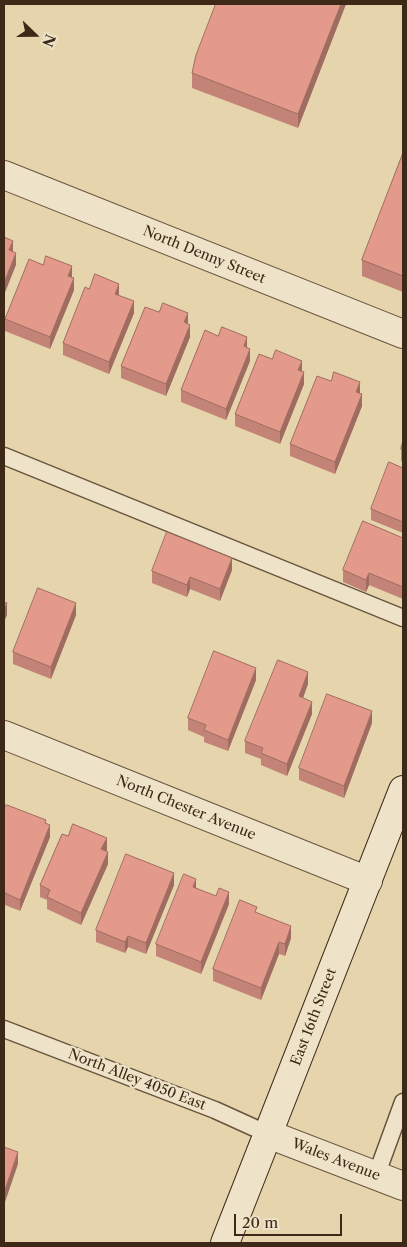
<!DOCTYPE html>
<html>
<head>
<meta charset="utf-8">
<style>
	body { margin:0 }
	#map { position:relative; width:407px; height:1247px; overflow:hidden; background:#e5d4ac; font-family:"Libre Caslon Text",serif }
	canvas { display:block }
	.frame { position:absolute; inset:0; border:5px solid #3e2918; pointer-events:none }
	.north { position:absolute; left:10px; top:10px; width:50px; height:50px; -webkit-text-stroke:4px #eee3c9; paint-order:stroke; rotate:112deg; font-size:14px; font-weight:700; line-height:20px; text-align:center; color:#3e2918 }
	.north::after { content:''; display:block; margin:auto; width:18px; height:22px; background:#3e2918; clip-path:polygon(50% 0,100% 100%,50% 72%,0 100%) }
	.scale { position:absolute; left:234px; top:1214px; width:108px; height:22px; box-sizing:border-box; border:2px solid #3e2918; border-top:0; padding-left:6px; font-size:15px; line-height:18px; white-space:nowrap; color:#3e2918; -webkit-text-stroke:4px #eee3c9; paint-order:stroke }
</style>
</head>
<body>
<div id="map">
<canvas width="407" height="1247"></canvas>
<div class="frame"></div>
<div class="north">N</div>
<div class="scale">20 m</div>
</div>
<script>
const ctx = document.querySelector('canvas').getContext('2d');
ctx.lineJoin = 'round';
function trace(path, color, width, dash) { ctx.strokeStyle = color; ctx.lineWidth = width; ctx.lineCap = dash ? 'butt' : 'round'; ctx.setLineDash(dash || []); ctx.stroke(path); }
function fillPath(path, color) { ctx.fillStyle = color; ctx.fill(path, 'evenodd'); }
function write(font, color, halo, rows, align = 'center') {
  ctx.font = font + ' "Libre Caslon Text",serif'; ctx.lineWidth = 4.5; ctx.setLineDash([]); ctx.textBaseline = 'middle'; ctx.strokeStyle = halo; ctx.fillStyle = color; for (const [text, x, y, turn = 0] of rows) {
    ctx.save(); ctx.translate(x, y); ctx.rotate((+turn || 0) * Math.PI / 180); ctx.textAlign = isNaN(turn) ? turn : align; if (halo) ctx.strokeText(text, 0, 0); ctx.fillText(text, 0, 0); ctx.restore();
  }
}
const lane = new Path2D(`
	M 4,456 L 403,618
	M 4,1029 L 215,1110 L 268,1134
	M 376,1176 L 403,1102`);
const street = new Path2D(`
	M 4,175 L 403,334
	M 4,735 L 368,881
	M 268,1134 L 403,1186`);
const secondary = new Path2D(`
	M 225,1243 L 403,790`);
const wall = new Path2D(`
	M 346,4 L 298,128 L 192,88 L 192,73 Z
	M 403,153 L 403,292 L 362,276 L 362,260 Z
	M 72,277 L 74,290 L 50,349 L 5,331 L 5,319 Z
	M 89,289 L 119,295 L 134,313 L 109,374 L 63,355 L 63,343 Z
	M 188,324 L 190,337 L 166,396 L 121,378 L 121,366 Z
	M 250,361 L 226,420 L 181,402 L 181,390 Z
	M 302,371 L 304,384 L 280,444 L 235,426 L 235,414 Z
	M 360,393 L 362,406 L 335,474 L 290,456 L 290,444 Z
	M 403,441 L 403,462 L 401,461 L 401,449 Z
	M 403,468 L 403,533 L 371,520 L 371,509 Z
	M 403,538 L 403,599 L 369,585 L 366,592 L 343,582 L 343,570 Z
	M 232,570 L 220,601 L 190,589 L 187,597 L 152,583 L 152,571 Z
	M 76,615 L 51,679 L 13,664 L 13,652 Z
	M 256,680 L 228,751 L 204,742 L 204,737 L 188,730 L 188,718 Z
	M 308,684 L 303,698 L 312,714 L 287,776 L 261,765 L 261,759 L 245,753 L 245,741 Z
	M 372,723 L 344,798 L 299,780 L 299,768 Z
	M 4,809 L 46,823 L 50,837 L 20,911 L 5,905 L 4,909 Z
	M 107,850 L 106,851 L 108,864 L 81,925 L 47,909 L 47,900 L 40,897 L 40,885 Z
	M 174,885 L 146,954 L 128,947 L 125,953 L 96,942 L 96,930 Z
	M 196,888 L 229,904 L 201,974 L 156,956 L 156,944 Z
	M 257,913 L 291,938 L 285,956 L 279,954 L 261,1000 L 213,981 L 213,969 Z`);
const shadedWall = new Path2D(`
	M 341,4 L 346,4 L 298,128 L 298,114 Z
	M 13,241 L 13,253 L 9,250 Z
	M 16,253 L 16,265 L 4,295 L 4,283 Z
	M 72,266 L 72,278 L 68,276 Z
	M 74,278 L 74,290 L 50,349 L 50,337 Z
	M 119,284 L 119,296 L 115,294 Z
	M 134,301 L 134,313 L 109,374 L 109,362 Z
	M 188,313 L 188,325 L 184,322 Z
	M 190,325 L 190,337 L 166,396 L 166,384 Z
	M 247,337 L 247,349 L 244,346 Z
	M 250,349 L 250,361 L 226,420 L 226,409 Z
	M 302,361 L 302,372 L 298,370 Z
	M 304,372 L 304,384 L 280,444 L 280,432 Z
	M 360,382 L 360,394 L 356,392 Z
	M 362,394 L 362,406 L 335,474 L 335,462 Z
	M 232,558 L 232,570 L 220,601 L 220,589 Z
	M 369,573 L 369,585 L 366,592 L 366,580 Z
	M 190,577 L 190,589 L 187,597 L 187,585 Z
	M 7,603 L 7,615 L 4,622 L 4,610 Z
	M 76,603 L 76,615 L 51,679 L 51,667 Z
	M 256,668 L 256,680 L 228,751 L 228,740 Z
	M 308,672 L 308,684 L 299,708 L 299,696 Z
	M 312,702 L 312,714 L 287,776 L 287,764 Z
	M 372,711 L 372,723 L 344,798 L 344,786 Z
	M 50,825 L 50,837 L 20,911 L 20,900 Z
	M 107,838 L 107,850 L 101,861 L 101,849 Z
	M 108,852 L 108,864 L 81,925 L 81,913 Z
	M 174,873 L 174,885 L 146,954 L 146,943 Z
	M 196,879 L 196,891 L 193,887 Z
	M 229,892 L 229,904 L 201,974 L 201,962 Z
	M 5,893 L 5,905 L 4,909 L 4,897 Z
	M 291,926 L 291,938 L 285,956 L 285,944 Z
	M 128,936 L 128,947 L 125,953 L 125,942 Z
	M 279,942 L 279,954 L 261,1000 L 261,988 Z
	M 18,1152 L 18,1164 L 4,1205 L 4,1193 Z`);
const building = new Path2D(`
	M 216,4 L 341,4 L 298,114 L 192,73 L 196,55 Z
	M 403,153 L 403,276 L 362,260 Z
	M 4,237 L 13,241 L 9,250 L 16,253 L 4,283 Z
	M 46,256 L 72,266 L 68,276 L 74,278 L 50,337 L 5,319 L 29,259 L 43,265 Z
	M 95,274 L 119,284 L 115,294 L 134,301 L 109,362 L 63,343 L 85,287 L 89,289 Z
	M 163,303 L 188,313 L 184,322 L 190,325 L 166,384 L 121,366 L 145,307 L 159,312 Z
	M 222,327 L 247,337 L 244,346 L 250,349 L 226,409 L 181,390 L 205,330 L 218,336 Z
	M 276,350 L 302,361 L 298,370 L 304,372 L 280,432 L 235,414 L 259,354 L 272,359 Z
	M 334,372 L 360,382 L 356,392 L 362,394 L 335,462 L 290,444 L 317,376 L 331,381 Z
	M 403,441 L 403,450 L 401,449 Z
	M 389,462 L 403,468 L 403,522 L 371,509 Z
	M 363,521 L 403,538 L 403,587 L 369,573 L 366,580 L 343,570 Z
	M 167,532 L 232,558 L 220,589 L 190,577 L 187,585 L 152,571 Z
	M 38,588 L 76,603 L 51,667 L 13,652 Z
	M 4,602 L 7,603 L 4,610 Z
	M 214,651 L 256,668 L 228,740 L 204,730 L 206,725 L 188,718 Z
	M 278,660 L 308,672 L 299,696 L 312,702 L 287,764 L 261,753 L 263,748 L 245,741 Z
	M 327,694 L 372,711 L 344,786 L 299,768 Z
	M 7,805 L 46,820 L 45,823 L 50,825 L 20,900 L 5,893 L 4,897 L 4,809 L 5,806 Z
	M 73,824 L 107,838 L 101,849 L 108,852 L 81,913 L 47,897 L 50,890 L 40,885 L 62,834 L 68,836 Z
	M 126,854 L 174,873 L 146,943 L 128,936 L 125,942 L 96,930 Z
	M 184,874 L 196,879 L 193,887 L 216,896 L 219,888 L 229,892 L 201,962 L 156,944 Z
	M 240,900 L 257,907 L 255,912 L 291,926 L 285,944 L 279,942 L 261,988 L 213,969 Z
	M 4,1147 L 18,1152 L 4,1193 Z`);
const streetNames = [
	["North Denny Street",204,255,22],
	["North Chester Avenue",186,808,22],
	["East 16th Street",314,1017,-69],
	["North Alley 4050 East",137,1080,21],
	["Wales Avenue",336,1160,21]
];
trace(lane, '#68543d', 19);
trace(street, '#68543d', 30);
trace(secondary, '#3e2918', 30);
trace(lane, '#eee3c9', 16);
trace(street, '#eee3c9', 28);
trace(secondary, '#eee3c9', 28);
fillPath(wall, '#c38477');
fillPath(shadedWall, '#9f6c61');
fillPath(building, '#e39a8a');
trace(building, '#9f6c61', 1);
write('14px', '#3e2918', '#eee3c9', streetNames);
</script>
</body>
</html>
